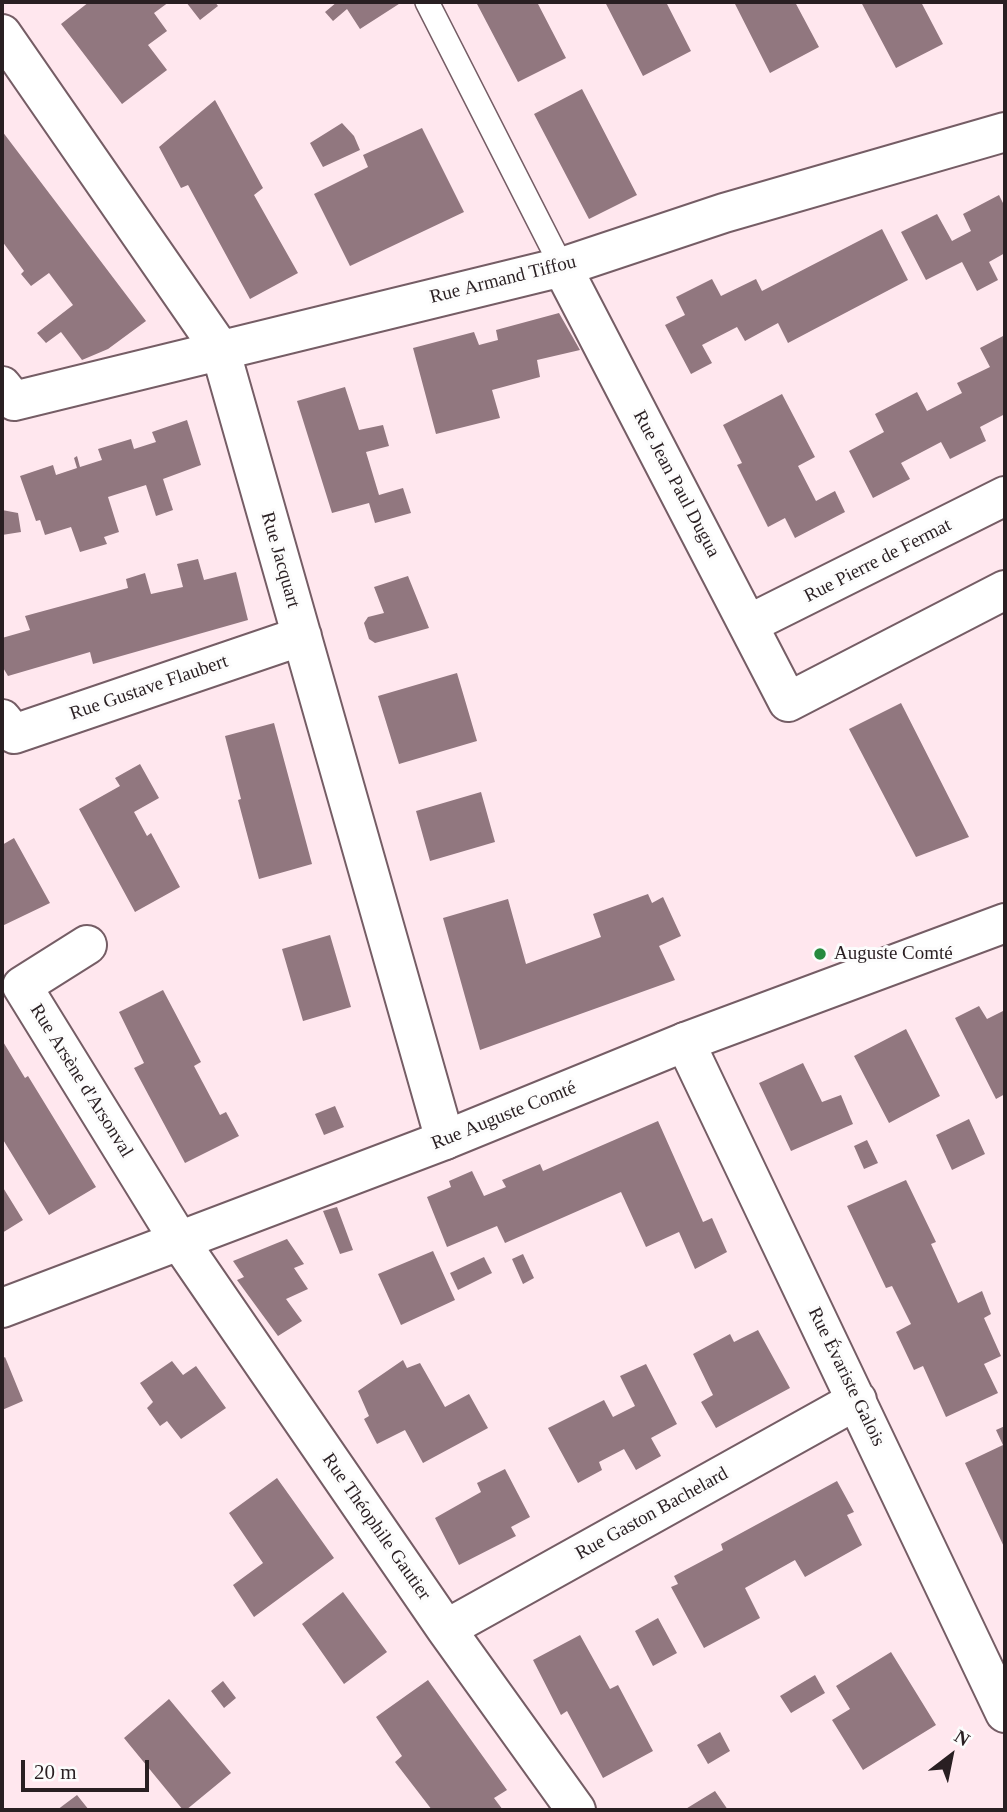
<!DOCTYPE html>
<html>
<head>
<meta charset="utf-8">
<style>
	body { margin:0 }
	#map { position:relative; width:1007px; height:1812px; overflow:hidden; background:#ffe7ee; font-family:"Times New Roman",serif }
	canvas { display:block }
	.frame { position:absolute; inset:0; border:4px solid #291f22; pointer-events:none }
	.north { position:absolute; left:916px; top:1721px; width:70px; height:70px; -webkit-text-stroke:5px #fcfcfc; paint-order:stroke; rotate:32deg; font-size:19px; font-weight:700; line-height:28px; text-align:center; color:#291f22 }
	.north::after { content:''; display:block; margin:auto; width:24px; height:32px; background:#291f22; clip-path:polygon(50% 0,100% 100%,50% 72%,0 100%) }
	.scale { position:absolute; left:21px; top:1760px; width:128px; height:32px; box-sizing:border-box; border:4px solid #291f22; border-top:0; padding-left:9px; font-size:21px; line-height:24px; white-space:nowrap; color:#291f22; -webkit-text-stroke:5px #fcfcfc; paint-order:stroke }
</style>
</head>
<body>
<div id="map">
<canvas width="1007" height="1812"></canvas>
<div class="frame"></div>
<div class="north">N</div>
<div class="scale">20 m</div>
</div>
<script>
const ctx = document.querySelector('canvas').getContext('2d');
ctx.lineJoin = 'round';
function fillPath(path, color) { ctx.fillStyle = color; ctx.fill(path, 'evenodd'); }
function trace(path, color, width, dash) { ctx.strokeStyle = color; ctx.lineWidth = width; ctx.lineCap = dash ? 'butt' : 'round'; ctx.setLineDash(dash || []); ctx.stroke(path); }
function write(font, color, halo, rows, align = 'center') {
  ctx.font = font + ' "Times New Roman",serif'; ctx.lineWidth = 6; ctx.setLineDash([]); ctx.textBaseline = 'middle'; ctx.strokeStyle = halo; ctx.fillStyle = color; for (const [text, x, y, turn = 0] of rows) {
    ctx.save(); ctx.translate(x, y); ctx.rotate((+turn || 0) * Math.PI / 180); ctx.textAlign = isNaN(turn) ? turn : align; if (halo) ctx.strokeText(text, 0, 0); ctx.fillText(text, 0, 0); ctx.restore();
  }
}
const building = new Path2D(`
	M 89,2 L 169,2 L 154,13 L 167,31 L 148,45 L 167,70 L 122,104 L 61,24 Z
	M 186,2 L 215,2 L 218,6 L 200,20 Z
	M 337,2 L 402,2 L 360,29 L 347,9 L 333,21 L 325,12 Z
	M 476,2 L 537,2 L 566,58 L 518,82 Z
	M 605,2 L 666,2 L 691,51 L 643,76 Z
	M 734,2 L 795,2 L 819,47 L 770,73 Z
	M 861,2 L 921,2 L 943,44 L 896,68 Z
	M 582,89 L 637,195 L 589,219 L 534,114 Z
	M 215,100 L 263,188 L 254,195 L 298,273 L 250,299 L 188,185 L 181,188 L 159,147 Z
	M 342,123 L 354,136 L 360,150 L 323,167 L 310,143 Z
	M 422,128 L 464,212 L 350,266 L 314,194 L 368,167 L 363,155 Z
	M 2,131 L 146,321 L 108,349 L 82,360 L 61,332 L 46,343 L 37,333 L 73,305 L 49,273 L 31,286 L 21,274 L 24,271 L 2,241 Z
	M 999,195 L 1005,207 L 1005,253 L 989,262 L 998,280 L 977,291 L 962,262 L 926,280 L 901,232 L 937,214 L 952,241 L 971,231 L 963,214 Z
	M 882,229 L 908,280 L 788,343 L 778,323 L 745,341 L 737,327 L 702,345 L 712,363 L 691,374 L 665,325 L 685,315 L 676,297 L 712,279 L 721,296 L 756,279 L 762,291 Z
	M 559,313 L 580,350 L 537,360 L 540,377 L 492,390 L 500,418 L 436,434 L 413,348 L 474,332 L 479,345 L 498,340 L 496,330 Z
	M 1005,335 L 1005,414 L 980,427 L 986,441 L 950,459 L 941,442 L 901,463 L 910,479 L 873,498 L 849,451 L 884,432 L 875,414 L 917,392 L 927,411 L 962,393 L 957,383 L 990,367 L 980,348 Z
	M 345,387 L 359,430 L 383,425 L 389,446 L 366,452 L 379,495 L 403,488 L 411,513 L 375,523 L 369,503 L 332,513 L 297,401 Z
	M 782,394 L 815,457 L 798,466 L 816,501 L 835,491 L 845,512 L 795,538 L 785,518 L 768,527 L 737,465 L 742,463 L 723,425 Z
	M 187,420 L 201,465 L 163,479 L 173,510 L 156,516 L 146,485 L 108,497 L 119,532 L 104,537 L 107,544 L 80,552 L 71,527 L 45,535 L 40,520 L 36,521 L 20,476 L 53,465 L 56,475 L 77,468 L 74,458 L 77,456 L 80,467 L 102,460 L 98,449 L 131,439 L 134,449 L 156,442 L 152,432 Z
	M 2,510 L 18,513 L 21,532 L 2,535 Z
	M 198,559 L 204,580 L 236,572 L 248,620 L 93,664 L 90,652 L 8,676 L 2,666 L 2,638 L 30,630 L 25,616 L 128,588 L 126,579 L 145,573 L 151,594 L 183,587 L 177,564 Z
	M 408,576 L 429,628 L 375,643 L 369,639 L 364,623 L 368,617 L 384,613 L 374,587 Z
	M 457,673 L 477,741 L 399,764 L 378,696 Z
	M 901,703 L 969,837 L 916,857 L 849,729 Z
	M 274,723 L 312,864 L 259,879 L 238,800 L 241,799 L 225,736 Z
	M 140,764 L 159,798 L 134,812 L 147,836 L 151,833 L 180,887 L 135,912 L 79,809 L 120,786 L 115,778 Z
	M 481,792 L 495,842 L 430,861 L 416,811 Z
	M 14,838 L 50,903 L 2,926 L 2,845 Z
	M 648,894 L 652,903 L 663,897 L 681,936 L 659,946 L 675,980 L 480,1050 L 443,918 L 508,899 L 526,964 L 601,937 L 593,914 Z
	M 330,935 L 351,1007 L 303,1021 L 282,949 Z
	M 163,990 L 201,1062 L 194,1066 L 220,1115 L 226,1112 L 239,1136 L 185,1163 L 134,1068 L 144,1063 L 119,1012 Z
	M 979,1006 L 987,1019 L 1005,1010 L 1005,1094 L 996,1099 L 955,1018 Z
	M 906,1029 L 940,1096 L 889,1123 L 854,1056 Z
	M 2,1040 L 25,1078 L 28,1076 L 96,1187 L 49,1215 L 2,1138 Z
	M 803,1063 L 822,1102 L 841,1095 L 853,1124 L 791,1151 L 759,1083 Z
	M 335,1106 L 344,1127 L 324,1135 L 315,1114 Z
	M 969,1119 L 985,1154 L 952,1170 L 936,1135 Z
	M 658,1121 L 703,1222 L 712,1218 L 727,1252 L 695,1269 L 679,1232 L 646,1247 L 621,1192 L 505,1243 L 497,1226 L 447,1247 L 427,1197 L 451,1187 L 449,1181 L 472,1171 L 484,1196 L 506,1187 L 502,1180 L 540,1164 L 543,1171 Z
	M 867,1140 L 878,1163 L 864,1169 L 854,1146 Z
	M 906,1180 L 936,1242 L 931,1244 L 958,1303 L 982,1291 L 991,1314 L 984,1318 L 1001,1356 L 984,1364 L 998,1393 L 946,1417 L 923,1366 L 914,1370 L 896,1332 L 911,1324 L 892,1286 L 886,1288 L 847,1206 Z
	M 2,1186 L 23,1220 L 2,1233 Z
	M 337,1207 L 353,1250 L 340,1254 L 323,1211 Z
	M 287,1239 L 304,1264 L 294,1268 L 308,1289 L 286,1299 L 302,1321 L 278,1336 L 237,1280 L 244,1277 L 233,1261 Z
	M 433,1251 L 455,1300 L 401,1325 L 378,1274 Z
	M 523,1254 L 534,1278 L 523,1284 L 512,1259 Z
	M 484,1257 L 492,1273 L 458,1290 L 450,1273 Z
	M 758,1330 L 790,1388 L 716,1428 L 701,1402 L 713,1395 L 693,1354 L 730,1334 L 734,1342 Z
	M 5,1357 L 23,1401 L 2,1410 L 2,1359 Z
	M 403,1360 L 407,1368 L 420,1363 L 445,1407 L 469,1394 L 488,1428 L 423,1463 L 405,1430 L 377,1444 L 364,1419 L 369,1416 L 358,1391 Z
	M 172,1361 L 183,1375 L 196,1366 L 226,1408 L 181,1439 L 167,1421 L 160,1426 L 147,1408 L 153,1402 L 140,1383 Z
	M 646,1364 L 677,1424 L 651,1438 L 661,1456 L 636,1470 L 624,1449 L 599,1462 L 602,1470 L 578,1483 L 548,1428 L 604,1400 L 613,1417 L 635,1406 L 620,1376 Z
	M 1005,1426 L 1005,1549 L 965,1463 L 1003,1445 L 996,1430 Z
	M 505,1469 L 530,1517 L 511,1527 L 516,1536 L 459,1565 L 435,1518 L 481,1492 L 477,1483 Z
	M 277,1478 L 334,1558 L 254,1617 L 233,1585 L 263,1563 L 229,1513 Z
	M 837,1481 L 854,1512 L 847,1515 L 862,1545 L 805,1577 L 795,1560 L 745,1588 L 760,1618 L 704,1648 L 671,1587 L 678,1584 L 674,1576 L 723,1550 L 721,1544 Z
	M 343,1592 L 387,1652 L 344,1684 L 302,1624 Z
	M 658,1618 L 677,1653 L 653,1666 L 635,1631 Z
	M 580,1635 L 610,1689 L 618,1685 L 653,1751 L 603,1778 L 567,1711 L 561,1715 L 533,1660 Z
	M 891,1652 L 936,1725 L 863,1770 L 832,1720 L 850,1709 L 836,1686 Z
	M 815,1675 L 825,1693 L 791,1713 L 780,1696 Z
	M 428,1680 L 507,1790 L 494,1798 L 503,1810 L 432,1810 L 395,1762 L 402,1756 L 376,1717 Z
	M 223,1681 L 236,1698 L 224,1708 L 211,1691 Z
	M 169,1699 L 231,1773 L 186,1810 L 183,1810 L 124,1738 Z
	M 720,1732 L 730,1751 L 708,1764 L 697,1745 Z
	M 715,1791 L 728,1810 L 684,1810 Z
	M 77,1795 L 89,1810 L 57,1810 Z`);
const service = new Path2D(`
	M 427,2 L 562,267`);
const minor = new Path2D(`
	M 2,34 L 220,349 L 445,1140
	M 562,267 L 788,702 L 1005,590
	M 2,386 L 14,401 L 562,267 L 724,213 L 1005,132
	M 749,624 L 1005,496
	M 2,719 L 14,734 L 302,636
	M 87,945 L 22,986 L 180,1242 L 446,1629 L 576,1810
	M 685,1042 L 1005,1713
	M 446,1629 L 857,1400`);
const tertiary = new Path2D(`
	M 2,1308 L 445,1140 L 685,1042 L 1005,923`);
const markers = [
	[820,954,7,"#268a3e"]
];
const streetNames = [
	["Rue Armand Tiffou",503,280,-14],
	["Rue Jean Paul Dugua",676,484,62],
	["Rue Jacquart",280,560,74],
	["Rue Pierre de Fermat",878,561,-27],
	["Rue Gustave Flaubert",149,688,-19],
	["Rue Arsène d'Arsonval",81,1081,58],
	["Rue Auguste Comté",504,1116,-22],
	["Rue Évariste Galois",846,1377,64],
	["Rue Gaston Bachelard",652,1514,-29],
	["Rue Théophile Gautier",376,1527,55]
];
const poiNames = [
	["Auguste Comté",834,954]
];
fillPath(building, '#91777f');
trace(service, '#755d65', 26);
trace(minor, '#755d65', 42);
trace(tertiary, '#755d65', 42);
trace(service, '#fff', 23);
trace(minor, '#fff', 38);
trace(tertiary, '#fff', 38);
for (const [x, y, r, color] of markers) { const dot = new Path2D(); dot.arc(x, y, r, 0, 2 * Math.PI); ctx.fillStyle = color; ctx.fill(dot); trace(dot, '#fcfcfc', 2.5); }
write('19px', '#291f22', '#fcfcfc', streetNames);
write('19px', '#291f22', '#fcfcfc', poiNames, 'left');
</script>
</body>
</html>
